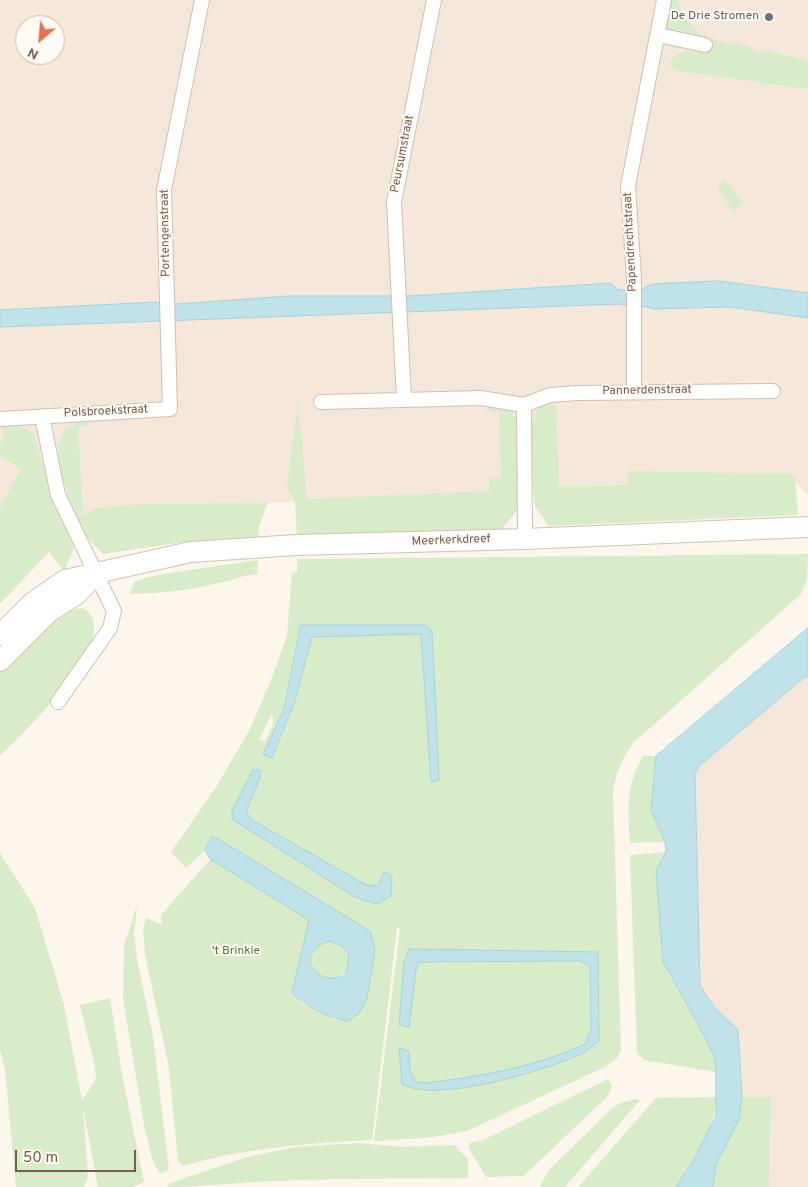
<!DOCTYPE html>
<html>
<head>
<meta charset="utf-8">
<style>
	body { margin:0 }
	#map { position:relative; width:808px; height:1187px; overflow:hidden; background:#fdf6ec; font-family:Overpass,sans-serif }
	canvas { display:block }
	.north { position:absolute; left:15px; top:15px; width:50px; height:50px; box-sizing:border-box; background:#fffaf3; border:1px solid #cabbb1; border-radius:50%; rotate:207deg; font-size:14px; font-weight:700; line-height:20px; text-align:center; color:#7a5c4d }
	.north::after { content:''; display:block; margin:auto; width:18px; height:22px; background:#e76f51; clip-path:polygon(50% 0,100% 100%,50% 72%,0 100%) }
	.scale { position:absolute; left:15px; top:1150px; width:121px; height:22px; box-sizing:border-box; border:2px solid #7a5c4d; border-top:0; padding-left:6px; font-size:15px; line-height:18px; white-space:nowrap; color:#7a5c4d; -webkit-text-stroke:4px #fffaf3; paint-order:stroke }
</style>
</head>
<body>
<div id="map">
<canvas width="808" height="1187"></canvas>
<div class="north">N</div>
<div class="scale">50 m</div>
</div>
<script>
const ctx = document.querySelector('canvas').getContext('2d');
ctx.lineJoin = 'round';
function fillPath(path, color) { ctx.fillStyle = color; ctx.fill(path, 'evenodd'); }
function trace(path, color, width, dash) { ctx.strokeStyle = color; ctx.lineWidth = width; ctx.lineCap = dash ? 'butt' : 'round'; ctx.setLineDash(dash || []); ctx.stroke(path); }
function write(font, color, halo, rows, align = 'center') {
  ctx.font = font + ' Overpass,sans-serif'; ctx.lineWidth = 4; ctx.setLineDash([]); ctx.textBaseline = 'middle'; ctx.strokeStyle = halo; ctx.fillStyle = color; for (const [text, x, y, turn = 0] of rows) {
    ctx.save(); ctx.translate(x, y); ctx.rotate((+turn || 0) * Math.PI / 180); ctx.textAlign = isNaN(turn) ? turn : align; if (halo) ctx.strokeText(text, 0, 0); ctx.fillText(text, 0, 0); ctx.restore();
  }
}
const residential = new Path2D(`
	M 0,0 L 808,0 L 808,495 L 791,478 L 629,471 L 628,485 L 559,486 L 533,490 L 269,503 L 78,518 L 68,491 L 64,468 L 36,468 L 21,469 L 0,508 ZM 25,25 L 55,25 L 55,55 L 25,55 Z
	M 805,677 L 808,677 L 808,1187 L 713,1187 L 742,1097 L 738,1030 L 715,1008 L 700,986 L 695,774 L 699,766 Z`);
const green = new Path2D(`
	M 659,0 L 677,0 C 696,41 710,39 751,47 L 756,53 L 766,51 L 808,60 L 808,89 L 677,71 L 669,64 L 676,54 L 697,49 L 699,37 L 656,27 Z
	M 725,180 L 743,203 L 732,211 L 717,186 Z
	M 298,401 L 307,499 L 489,491 L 490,477 L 501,478 L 499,411 L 487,412 L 488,406 L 505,406 L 512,413 L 516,421 L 517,491 L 520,507 L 502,529 L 297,539 L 295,502 L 287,487 Z
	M 556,405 L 559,486 L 627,485 L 629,471 L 795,474 L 798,515 L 549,526 L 535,507 L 533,490 L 531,424 L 539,407 Z
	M 87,422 L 90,426 L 78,427 L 83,509 L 79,517 L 96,508 L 145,504 L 268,503 L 259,526 L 258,540 L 185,542 L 103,554 C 98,548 91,543 87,537 C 72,509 31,425 87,422 Z
	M 19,425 L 34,434 L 53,498 L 74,548 L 64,571 L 49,552 L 0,604 L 0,508 L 21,469 L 0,456 L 0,441 L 4,441 L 2,426 Z
	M 808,554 L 807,579 L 801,594 L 633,743 C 622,759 616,773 613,792 L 621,1051 L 617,1058 L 605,1067 L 467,1131 L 427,1138 L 374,1141 L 400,929 L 397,928 L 372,1140 C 308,1143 245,1148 183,1166 L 178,1161 L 169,1068 L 145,954 L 143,930 L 146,918 L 162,925 L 161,915 L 214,855 L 315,918 L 297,998 L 303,1004 L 336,1020 L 375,950 L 213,836 L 205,850 L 186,868 L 171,852 L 218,784 L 250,729 L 270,683 L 287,635 L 292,573 L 297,572 L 297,559 ZM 301,625 L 423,625 L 432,631 L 439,780 L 431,782 L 421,634 L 312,636 L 295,701 L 273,757 L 263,754 L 284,709 ZM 272,713 L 273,725 L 265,741 L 259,740 Z
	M 258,560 L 257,575 C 245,574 238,579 227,581 C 196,589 161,594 129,594 L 135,581 L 162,574 Z
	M 83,608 C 87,611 92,615 93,620 C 104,655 24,733 0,756 L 0,669 C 22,649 54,611 83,608 Z
	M 643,756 L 656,756 L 651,810 L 665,842 L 630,843 C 628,809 625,787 643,756 Z
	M 666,852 L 656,871 L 668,973 L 706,1039 L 715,1059 L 716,1072 L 644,1060 L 637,1053 L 630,855 Z
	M 0,853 L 35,908 L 64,1005 L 82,1100 L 96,1079 L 94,1062 L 80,1005 L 110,998 L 122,1074 L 144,1182 L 132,1187 L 98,1187 L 83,1107 L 88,1176 L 84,1187 L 16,1187 L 5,1069 L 0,1050 Z
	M 137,905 L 134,935 L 137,959 L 153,1036 L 169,1170 L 160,1174 L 153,1162 L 144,1125 L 123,999 L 124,946 Z
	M311 960a19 19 0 1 1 38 0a19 19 0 1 1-38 0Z
	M 608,1079 L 612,1085 L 609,1095 L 531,1169 L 523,1176 L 486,1177 L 468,1147 L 470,1143 L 483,1140 Z
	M 717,1097 C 715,1130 694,1159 676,1187 L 578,1187 L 656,1098 Z
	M 742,1097 L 771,1097 L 769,1187 L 713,1187 L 716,1166 L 739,1120 Z
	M 635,1099 L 640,1100 L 565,1187 L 540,1187 L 548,1171 L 610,1110 L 620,1103 Z
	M 358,1143 L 400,1147 L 454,1145 L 468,1159 L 468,1178 C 404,1179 340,1178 276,1181 C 240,1182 205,1187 169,1187 L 167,1184 L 247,1157 L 295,1147 Z`);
const water = new Path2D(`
	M 719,281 L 808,293 L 808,318 L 730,307 L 653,309 C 642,304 632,306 620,304 L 0,327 L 0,310 L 155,302 L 177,304 L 288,296 L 410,296 L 611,283 L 618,290 L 642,289 L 652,284 Z
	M 301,625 L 424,625 L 432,631 L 439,780 L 431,782 L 421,634 L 312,637 L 295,701 L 272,758 L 263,754 L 284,709 Z
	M 808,628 L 808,677 L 805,677 L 699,766 L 695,774 L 700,986 L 715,1008 L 738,1030 L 742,1097 L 739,1120 L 716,1165 L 713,1187 L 676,1187 L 693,1161 L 716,1116 L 716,1072 L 715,1059 L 706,1039 L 663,962 L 656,871 L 666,852 L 665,842 L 651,810 L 656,756 Z
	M 253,770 L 260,770 L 260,778 L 246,812 L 252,820 L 368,886 L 378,885 L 384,872 L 392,876 L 391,896 L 377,904 L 355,897 L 232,819 L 232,811 Z
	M 213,836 L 370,931 L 375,950 L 367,998 L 360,1012 L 348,1021 C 327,1018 307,1007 292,993 L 309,920 L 210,859 L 205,850 ZM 329,941 C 350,947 352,955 345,975 C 316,989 293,953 329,941 Z
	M 409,949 L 598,952 L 599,1041 C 592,1046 585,1053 577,1056 C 541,1071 436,1104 402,1084 L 399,1048 L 409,1051 L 410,1070 L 416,1082 L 425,1083 C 482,1076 532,1068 585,1044 L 591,1031 L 590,966 L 580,961 L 419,962 L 416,970 L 409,1027 L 399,1025 L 404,963 Z`);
const minor = new Path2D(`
	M 658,35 L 705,45
	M 634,391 L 634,280 L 628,186 L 664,0
	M 404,400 L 394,202 L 434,0
	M 321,402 L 481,398 L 524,405 L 550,395 L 578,393 L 773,391
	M 524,405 L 525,539
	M 42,416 L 58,495 L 114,611 L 110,628 L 58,702
	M 0,419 L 170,409 L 164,190 L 202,0`);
const secondary = new Path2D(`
	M 0,635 L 32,603 L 65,580 L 191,552 L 296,545 L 525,539 L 808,527
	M 0,661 L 49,612 L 77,594 L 97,573`);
const markers = [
	[769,17,5,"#6b7280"]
];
const worshipNames = [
	["De Drie Stromen",759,17]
];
const streetNames = [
	["Peursumstraat",403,154,-79],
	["Portengenstraat",166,233,-91],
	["Papendrechtstraat",631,242,-93],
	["Pannerdenstraat",647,391,-1],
	["Polsbroekstraat",106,412,-3],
	["Meerkerkdreef",451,541,-2]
];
const parkNames = [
	["'t Brinkie",236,952]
];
fillPath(residential, '#f5e8da');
fillPath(green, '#d8ecc9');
fillPath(water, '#bfe3e8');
trace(water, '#a5d3da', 1);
trace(minor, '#d1beb0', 16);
trace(secondary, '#d6c0b0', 22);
trace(minor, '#fff', 14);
trace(secondary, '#fff', 20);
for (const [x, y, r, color] of markers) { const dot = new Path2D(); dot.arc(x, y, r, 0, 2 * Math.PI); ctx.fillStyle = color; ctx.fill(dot); trace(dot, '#fffaf3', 2); }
write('12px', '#5b616d', '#fffaf3', worshipNames, 'right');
write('12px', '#7a5c4d', '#fffaf3', streetNames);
write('12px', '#537a41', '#fffaf3', parkNames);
</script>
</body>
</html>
